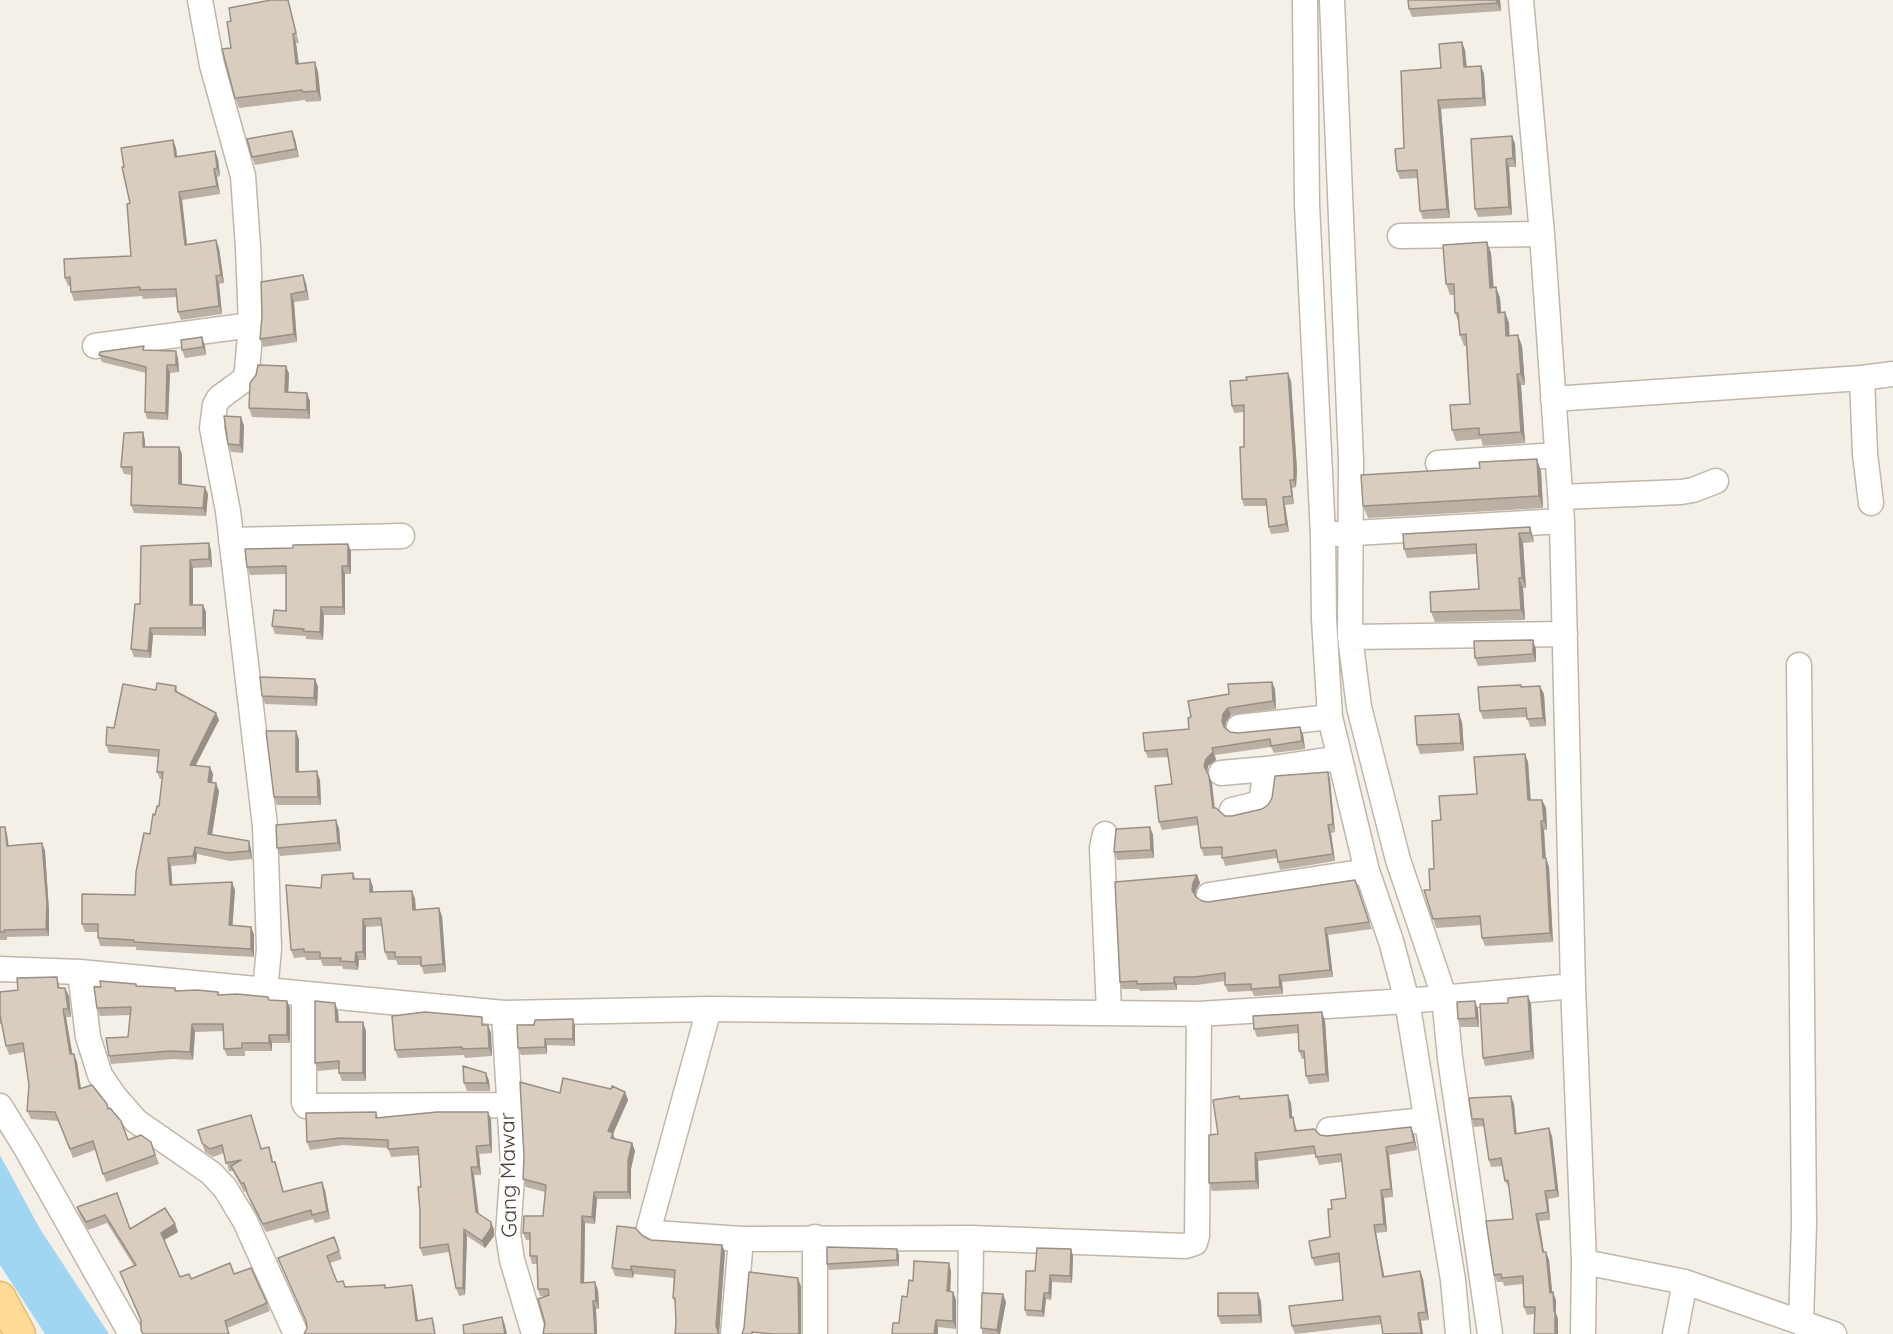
<!DOCTYPE html>
<html>
<head>
<meta charset="utf-8">
<style>
	body { margin:0 }
	canvas { display:block; background:#f4efe7 }
</style>
</head>
<body>
<canvas width="1893" height="1334"></canvas>
<script>
const ctx = document.querySelector('canvas').getContext('2d');
ctx.lineJoin = 'round';
function fillPath(path, color) { ctx.fillStyle = color; ctx.fill(path, 'evenodd'); }
function trace(path, color, width, dash) { ctx.strokeStyle = color; ctx.lineWidth = width; ctx.lineCap = dash ? 'butt' : 'round'; ctx.setLineDash(dash || []); ctx.stroke(path); }
function write(font, color, halo, rows, align = 'center') {
  ctx.font = font + ' Quicksand,sans-serif'; ctx.lineWidth = 4.5; ctx.setLineDash([]); ctx.textBaseline = 'middle'; ctx.strokeStyle = halo; ctx.fillStyle = color; for (const [text, x, y, turn = 0] of rows) {
    ctx.save(); ctx.translate(x, y); ctx.rotate((+turn || 0) * Math.PI / 180); ctx.textAlign = isNaN(turn) ? turn : align; if (halo) ctx.strokeText(text, 0, 0); ctx.fillText(text, 0, 0); ctx.restore();
  }
}
const water = new Path2D(`
	M 0,1155 L 40,1229 L 109,1334 L 45,1334 L 0,1265 Z`);
const minor = new Path2D(`
	M 200,0 L 212,65 L 243,176 L 248,247 L 251,325 L 247,370 L 245,379 L 219,398 L 215,405 L 212,428 L 228,511 L 265,826 L 269,949 L 265,991
	M 1305,0 L 1307,204 L 1323,535 L 1324,619 L 1330,717 L 1367,871 L 1391,941 L 1407,1001 L 1453,1280 L 1458,1334
	M 1332,0 L 1351,460 L 1350,637 L 1359,707 L 1398,860 L 1444,996 L 1450,1058 L 1490,1334
	M 1521,0 L 1542,234 L 1562,521 L 1573,986 L 1584,1262 L 1583,1334
	M 1400,236 L 1542,234
	M 95,346 L 251,325
	M 1862,378 L 1865,454 L 1871,503
	M 1553,399 L 1862,378 L 1893,374
	M 1438,463 L 1557,455
	M 1561,497 L 1681,492 L 1693,490 L 1716,481
	M 1337,534 L 1562,521
	M 231,540 L 402,536
	M 1350,637 L 1565,634
	M 1799,665 L 1804,1224 L 1801,1323
	M 1239,727 L 1330,717
	M 1221,773 L 1266,769
	M 1232,810 L 1261,803 L 1266,769 L 1340,758
	M 1105,834 L 1102,848 L 1109,1012
	M 1209,895 L 1367,871
	M 0,969 L 80,972 L 504,1013 L 709,1009 L 1199,1014 L 1407,1001 L 1573,986
	M 80,972 L 88,1037 L 100,1075 L 115,1097 L 136,1121 L 211,1173 L 225,1188 L 245,1221 L 296,1334
	M 304,995 L 304,1103 L 306,1106 L 509,1105
	M 709,1009 L 649,1228 L 655,1233 L 741,1239 L 971,1238 L 1185,1246 L 1195,1243 L 1197,1236 L 1199,1014
	M 504,1013 L 513,1164 L 508,1234 L 512,1260 L 534,1334
	M 0,1106 L 26,1148 L 131,1334
	M 1329,1130 L 1425,1120
	M 815,1237 L 815,1334
	M 1584,1262 L 1685,1282 L 1834,1334
	M 733,1334 L 741,1239
	M 970,1334 L 971,1238
	M 1675,1334 L 1685,1282`);
const major = new Path2D(`
	M 0,1297 L 20,1334`);
const wall = new Path2D(`
	M 1500,0 L 1501,11 L 1412,17 L 1409,9 Z
	M 290,7 L 299,43 L 296,43 L 299,64 L 315,62 L 318,72 L 321,101 L 306,102 L 305,100 L 239,108 L 235,98 L 231,48 Z
	M 1465,50 L 1467,67 L 1481,66 L 1484,74 L 1486,106 L 1441,109 L 1450,218 L 1423,219 L 1420,211 L 1418,178 L 1400,179 L 1397,171 L 1404,148 L 1441,68 Z
	M 292,131 L 295,139 L 299,157 L 255,165 L 252,157 Z
	M 1512,136 L 1515,144 L 1516,167 L 1509,167 L 1512,215 L 1478,217 L 1475,209 Z
	M 173,140 L 176,148 L 177,157 L 218,159 L 220,176 L 217,177 L 220,194 L 182,200 L 187,244 L 216,240 L 219,248 L 224,283 L 219,284 L 222,314 L 181,320 L 178,312 L 177,297 L 143,299 L 142,296 L 74,301 L 71,292 L 71,286 L 68,286 L 65,278 L 131,256 L 130,203 Z
	M 1487,242 L 1491,253 L 1494,288 L 1500,298 L 1501,312 L 1505,312 L 1509,323 L 1509,336 L 1522,346 L 1525,385 L 1521,385 L 1525,443 L 1483,446 L 1481,439 L 1456,441 L 1452,430 L 1470,404 L 1466,346 L 1464,346 L 1460,335 L 1459,323 L 1455,313 L 1454,295 L 1450,295 L 1446,284 Z
	M 306,283 L 309,300 L 294,302 L 297,342 L 263,347 L 260,339 L 262,316 Z
	M 202,337 L 205,346 L 206,355 L 185,358 L 182,350 Z
	M 145,350 L 178,358 L 179,372 L 170,373 L 168,420 L 147,419 L 145,412 L 146,373 L 102,362 L 99,355 Z
	M 286,366 L 289,374 L 288,392 L 310,401 L 310,419 L 252,417 L 249,408 Z
	M 1291,381 L 1297,470 L 1296,487 L 1292,488 L 1294,504 L 1285,505 L 1289,532 L 1271,534 L 1269,527 L 1267,506 L 1244,506 L 1242,499 L 1244,447 L 1244,412 L 1234,413 L 1232,406 Z
	M 241,417 L 244,426 L 243,453 L 231,452 L 228,444 Z
	M 145,440 L 145,447 L 179,447 L 182,454 L 182,485 L 208,494 L 206,516 L 134,513 L 131,505 L 132,475 L 124,474 L 121,467 Z
	M 1480,468 L 1541,471 L 1543,508 L 1368,518 L 1363,506 Z
	M 1530,527 L 1533,537 L 1534,542 L 1523,543 L 1526,588 L 1523,588 L 1525,620 L 1435,622 L 1431,612 L 1479,589 L 1476,554 L 1407,558 L 1404,549 Z
	M 348,544 L 351,551 L 351,574 L 345,574 L 345,615 L 324,615 L 323,640 L 306,639 L 306,636 L 275,634 L 272,626 L 286,611 L 286,574 L 250,575 L 247,567 L 293,548 Z
	M 141,546 L 211,550 L 212,567 L 193,568 L 193,605 L 203,605 L 206,612 L 206,636 L 153,635 L 151,658 L 134,657 L 131,649 L 140,604 Z
	M 1536,649 L 1536,662 L 1478,666 L 1475,658 Z
	M 315,679 L 318,687 L 317,706 L 265,704 L 262,696 Z
	M 1521,685 L 1522,687 L 1544,694 L 1546,726 L 1530,727 L 1527,717 L 1483,719 L 1480,711 Z
	M 176,686 L 178,693 L 216,713 L 219,720 L 196,765 L 213,774 L 212,783 L 219,791 L 212,834 L 251,849 L 252,859 L 230,861 L 197,854 L 196,864 L 171,866 L 172,885 L 235,890 L 232,925 L 251,927 L 254,935 L 254,957 L 136,950 L 136,947 L 100,946 L 98,938 L 98,932 L 85,932 L 82,924 L 135,895 L 150,834 L 155,815 L 159,806 L 162,779 L 160,779 L 157,772 L 158,757 L 109,753 L 106,745 L 114,728 L 156,690 Z
	M 1275,689 L 1276,709 L 1231,715 L 1226,722 L 1225,728 L 1230,732 L 1238,733 L 1303,734 L 1305,749 L 1274,753 L 1271,747 L 1215,755 L 1216,760 L 1208,766 L 1207,772 L 1212,783 L 1215,808 L 1225,816 L 1232,816 L 1262,809 L 1328,772 L 1330,780 L 1335,832 L 1331,833 L 1335,861 L 1280,870 L 1277,858 L 1225,866 L 1222,855 L 1204,856 L 1201,848 L 1198,825 L 1162,830 L 1159,822 L 1172,784 L 1168,757 L 1148,758 L 1145,751 L 1189,729 L 1191,717 L 1229,694 Z
	M 1462,722 L 1464,751 L 1420,754 L 1417,745 Z
	M 299,739 L 299,772 L 320,780 L 321,805 L 277,805 L 274,797 Z
	M 1525,754 L 1528,762 L 1531,800 L 1542,800 L 1546,808 L 1547,830 L 1544,830 L 1546,858 L 1549,867 L 1553,942 L 1485,946 L 1482,938 L 1481,925 L 1436,928 L 1424,890 L 1430,890 L 1434,869 L 1441,820 L 1477,794 Z
	M 0,827 L 5,827 L 7,834 L 9,846 L 42,843 L 45,851 L 49,911 L 49,936 L 7,937 L 7,940 L 0,940 Z
	M 1150,827 L 1153,835 L 1154,858 L 1117,860 L 1114,852 Z
	M 339,828 L 341,851 L 280,856 L 277,848 Z
	M 353,873 L 356,879 L 370,879 L 373,887 L 373,892 L 412,891 L 415,899 L 416,909 L 442,916 L 446,972 L 424,974 L 421,965 L 398,965 L 396,960 L 388,960 L 385,952 L 382,926 L 366,927 L 366,960 L 359,960 L 358,970 L 343,969 L 342,966 L 323,966 L 321,960 L 306,960 L 305,957 L 294,958 L 291,950 L 321,888 Z
	M 1197,875 L 1200,883 L 1196,890 L 1195,896 L 1202,901 L 1208,902 L 1355,880 L 1372,929 L 1328,935 L 1333,977 L 1282,982 L 1283,994 L 1254,996 L 1252,991 L 1228,992 L 1225,985 L 1225,981 L 1197,985 L 1177,985 L 1177,990 L 1140,991 L 1139,989 L 1122,989 L 1120,982 Z
	M 57,977 L 60,988 L 69,996 L 71,1017 L 66,1017 L 72,1054 L 77,1062 L 81,1088 L 108,1109 L 128,1140 L 151,1142 L 159,1164 L 106,1182 L 95,1150 L 73,1158 L 58,1121 L 31,1119 L 27,1111 L 29,1085 L 24,1052 L 9,1055 L 6,1046 L 2,1024 L 0,1024 L 0,992 L 18,990 Z
	M 136,984 L 137,986 L 175,988 L 176,991 L 218,992 L 219,995 L 268,997 L 270,1000 L 287,1001 L 290,1008 L 290,1043 L 272,1043 L 272,1051 L 245,1051 L 245,1056 L 227,1056 L 224,1049 L 224,1031 L 195,1032 L 193,1060 L 173,1059 L 111,1064 L 109,1056 L 128,1037 L 130,1015 L 100,1016 L 97,1008 Z
	M 1528,996 L 1531,1004 L 1534,1059 L 1485,1066 L 1483,1058 L 1508,1003 Z
	M 335,1003 L 338,1011 L 339,1022 L 363,1022 L 366,1031 L 366,1081 L 342,1081 L 339,1073 L 339,1069 L 318,1071 L 315,1063 Z
	M 1478,1009 L 1479,1027 L 1461,1027 L 1458,1019 Z
	M 573,1019 L 575,1026 L 575,1046 L 547,1045 L 547,1054 L 521,1055 L 518,1048 L 534,1025 Z
	M 1325,1020 L 1329,1082 L 1309,1084 L 1306,1076 L 1305,1059 L 1302,1059 L 1299,1051 L 1298,1033 L 1257,1037 L 1254,1029 Z
	M 485,1025 L 488,1025 L 491,1033 L 492,1056 L 465,1058 L 464,1055 L 398,1058 L 395,1050 Z
	M 486,1073 L 489,1081 L 490,1091 L 467,1091 L 464,1083 Z
	M 625,1092 L 628,1100 L 613,1134 L 615,1139 L 632,1143 L 635,1151 L 631,1169 L 631,1199 L 597,1199 L 595,1224 L 585,1223 L 584,1283 L 598,1290 L 599,1309 L 596,1309 L 597,1334 L 543,1334 L 545,1323 L 546,1296 L 540,1296 L 538,1289 L 537,1264 L 532,1264 L 530,1256 L 530,1240 L 526,1240 L 523,1233 L 543,1216 L 545,1192 L 526,1187 L 523,1179 L 560,1093 Z
	M 1240,1099 L 1291,1103 L 1292,1117 L 1293,1117 L 1297,1130 L 1327,1136 L 1414,1135 L 1417,1150 L 1389,1155 L 1393,1197 L 1384,1198 L 1387,1232 L 1376,1233 L 1384,1277 L 1420,1271 L 1423,1279 L 1429,1320 L 1421,1321 L 1423,1334 L 1383,1334 L 1381,1324 L 1295,1334 L 1292,1326 L 1343,1300 L 1340,1262 L 1315,1266 L 1312,1258 L 1330,1237 L 1332,1209 L 1346,1198 L 1342,1162 L 1319,1165 L 1315,1154 L 1258,1161 L 1259,1189 L 1212,1191 L 1209,1183 L 1218,1134 Z
	M 1514,1104 L 1517,1134 L 1552,1136 L 1559,1197 L 1548,1199 L 1550,1220 L 1539,1221 L 1544,1252 L 1549,1260 L 1552,1292 L 1556,1300 L 1556,1313 L 1558,1319 L 1535,1314 L 1527,1315 L 1524,1307 L 1523,1284 L 1504,1286 L 1503,1282 L 1497,1282 L 1494,1275 L 1513,1219 L 1509,1188 L 1505,1181 L 1503,1166 L 1491,1167 L 1489,1160 L 1484,1126 L 1474,1127 L 1472,1119 Z
	M 376,1112 L 378,1117 L 491,1119 L 492,1153 L 479,1154 L 481,1175 L 474,1175 L 479,1214 L 491,1222 L 494,1230 L 494,1236 L 485,1248 L 467,1236 L 465,1295 L 459,1296 L 456,1288 L 449,1252 L 423,1256 L 420,1248 L 421,1187 L 419,1155 L 391,1157 L 388,1148 L 343,1145 L 310,1150 L 307,1142 Z
	M 251,1115 L 261,1148 L 272,1155 L 273,1162 L 275,1162 L 284,1192 L 325,1190 L 330,1219 L 315,1223 L 313,1219 L 266,1232 L 251,1204 L 247,1191 L 244,1192 L 233,1171 L 229,1171 L 224,1153 L 213,1157 L 205,1152 L 202,1143 Z
	M 117,1193 L 130,1229 L 175,1224 L 178,1232 L 164,1240 L 180,1277 L 191,1279 L 234,1274 L 267,1303 L 270,1311 L 227,1328 L 141,1321 L 120,1272 L 134,1266 L 107,1223 L 88,1230 L 80,1215 L 77,1207 Z
	M 643,1236 L 651,1240 L 725,1252 L 719,1334 L 676,1323 L 676,1304 L 673,1298 L 674,1278 L 634,1274 L 633,1278 L 615,1276 L 612,1268 Z
	M 334,1237 L 342,1259 L 330,1263 L 337,1282 L 345,1287 L 386,1288 L 412,1285 L 414,1292 L 418,1321 L 432,1318 L 435,1326 L 307,1328 L 307,1323 L 278,1258 Z
	M 899,1255 L 899,1266 L 829,1270 L 827,1264 Z
	M 1073,1256 L 1072,1283 L 1052,1282 L 1051,1300 L 1046,1299 L 1044,1317 L 1027,1316 L 1025,1310 L 1035,1271 Z
	M 951,1271 L 950,1292 L 953,1292 L 956,1300 L 956,1329 L 938,1327 L 938,1334 L 892,1334 L 899,1323 L 907,1297 L 913,1281 Z
	M 1261,1301 L 1262,1323 L 1221,1324 L 1218,1316 Z
	M 1006,1302 L 1000,1334 L 983,1334 L 981,1328 Z`);
const shadedWall = new Path2D(`
	M 1497,0 L 1500,0 L 1501,11 L 1497,3 Z
	M 293,34 L 296,43 L 300,74 L 296,64 Z
	M 1462,42 L 1465,50 L 1467,75 L 1464,67 Z
	M 315,62 L 318,72 L 321,101 L 317,91 Z
	M 1481,66 L 1484,74 L 1486,106 L 1483,98 Z
	M 1438,100 L 1441,109 L 1450,218 L 1447,209 Z
	M 292,131 L 295,139 L 299,157 L 296,149 Z
	M 1512,136 L 1515,144 L 1516,167 L 1513,158 Z
	M 173,140 L 176,148 L 178,165 L 175,157 Z
	M 215,151 L 218,159 L 220,176 L 217,168 Z
	M 1506,159 L 1509,167 L 1512,215 L 1509,207 Z
	M 214,169 L 217,177 L 220,194 L 217,186 Z
	M 179,192 L 182,200 L 188,253 L 185,245 Z
	M 216,240 L 219,248 L 224,283 L 221,275 Z
	M 1487,242 L 1491,253 L 1494,299 L 1490,288 Z
	M 303,275 L 306,283 L 309,300 L 306,291 Z
	M 216,276 L 219,284 L 222,314 L 219,306 Z
	M 1496,287 L 1500,298 L 1502,324 L 1498,313 Z
	M 291,294 L 294,302 L 297,342 L 294,334 Z
	M 1505,312 L 1509,323 L 1510,347 L 1506,336 Z
	M 1518,335 L 1522,346 L 1525,385 L 1521,374 Z
	M 202,337 L 205,346 L 206,355 L 203,347 Z
	M 176,351 L 178,358 L 179,372 L 176,365 Z
	M 167,365 L 170,373 L 168,420 L 166,413 Z
	M 286,366 L 289,374 L 288,400 L 285,392 Z
	M 1288,373 L 1291,381 L 1297,470 L 1296,487 L 1294,480 Z
	M 1517,374 L 1521,385 L 1525,443 L 1521,432 Z
	M 307,393 L 310,401 L 310,419 L 307,410 Z
	M 241,417 L 244,426 L 243,453 L 240,445 Z
	M 143,432 L 145,440 L 145,454 L 143,447 Z
	M 179,447 L 182,454 L 182,492 L 179,484 Z
	M 1537,459 L 1541,471 L 1543,508 L 1539,496 Z
	M 1290,480 L 1292,488 L 1294,504 L 1292,496 Z
	M 205,487 L 208,494 L 206,516 L 203,508 Z
	M 1283,497 L 1285,505 L 1289,532 L 1286,524 Z
	M 1530,527 L 1533,537 L 1534,542 L 1530,533 Z
	M 1519,533 L 1523,543 L 1526,588 L 1522,578 Z
	M 209,543 L 211,550 L 212,567 L 209,559 Z
	M 348,544 L 351,551 L 351,574 L 348,566 Z
	M 190,560 L 193,568 L 193,612 L 190,605 Z
	M 342,566 L 345,574 L 345,615 L 343,607 Z
	M 1519,578 L 1523,588 L 1525,620 L 1521,610 Z
	M 203,605 L 206,612 L 206,636 L 203,628 Z
	M 321,607 L 324,615 L 323,640 L 320,632 Z
	M 150,628 L 153,635 L 151,658 L 148,651 Z
	M 1533,640 L 1536,649 L 1536,662 L 1533,654 Z
	M 315,679 L 318,687 L 317,706 L 314,698 Z
	M 1272,682 L 1275,689 L 1276,709 L 1273,701 Z
	M 1540,686 L 1544,694 L 1546,726 L 1543,718 Z
	M 1228,708 L 1231,715 L 1226,722 L 1225,729 L 1222,721 L 1223,714 Z
	M 216,713 L 219,720 L 192,772 L 190,765 Z
	M 1459,714 L 1462,722 L 1464,751 L 1461,743 Z
	M 1300,727 L 1303,734 L 1305,749 L 1302,741 Z
	M 296,731 L 299,739 L 299,780 L 296,772 Z
	M 1212,748 L 1216,760 L 1208,766 L 1207,774 L 1204,766 L 1206,759 Z
	M 1525,754 L 1528,762 L 1531,809 L 1528,800 Z
	M 210,767 L 213,774 L 211,790 L 208,782 Z
	M 317,771 L 320,780 L 321,805 L 318,797 Z
	M 1328,772 L 1330,780 L 1335,832 L 1333,824 Z
	M 1209,776 L 1212,783 L 1215,816 L 1213,808 Z
	M 216,783 L 219,791 L 211,841 L 208,834 Z
	M 1542,800 L 1546,808 L 1547,830 L 1544,821 Z
	M 336,820 L 339,828 L 341,851 L 338,843 Z
	M 1541,821 L 1544,830 L 1546,867 L 1543,858 Z
	M 1328,825 L 1331,833 L 1335,861 L 1333,854 Z
	M 5,827 L 7,834 L 9,853 L 7,846 Z
	M 1150,827 L 1153,835 L 1154,858 L 1151,850 Z
	M 249,841 L 251,849 L 252,859 L 249,851 Z
	M 42,843 L 45,851 L 49,911 L 49,936 L 46,929 Z
	M 195,847 L 197,854 L 196,864 L 193,856 Z
	M 168,858 L 171,866 L 173,892 L 170,885 Z
	M 1546,858 L 1549,867 L 1553,942 L 1550,933 Z
	M 1197,875 L 1200,883 L 1196,890 L 1195,898 L 1192,890 L 1193,883 Z
	M 370,879 L 373,887 L 373,900 L 370,892 Z
	M 232,882 L 235,890 L 232,933 L 229,925 Z
	M 412,891 L 415,899 L 416,917 L 413,910 Z
	M 439,908 L 442,916 L 446,972 L 443,964 Z
	M 363,919 L 366,927 L 366,960 L 363,952 Z
	M 251,927 L 254,935 L 254,957 L 251,949 Z
	M 1325,928 L 1328,935 L 1333,977 L 1330,970 Z
	M 356,952 L 359,960 L 358,970 L 355,962 Z
	M 1279,975 L 1282,982 L 1283,994 L 1280,987 Z
	M 1174,977 L 1177,985 L 1177,990 L 1174,983 Z
	M 65,988 L 69,996 L 71,1017 L 68,1009 Z
	M 1528,996 L 1531,1004 L 1534,1059 L 1531,1051 Z
	M 287,1001 L 290,1008 L 290,1043 L 287,1035 Z
	M 1475,1001 L 1478,1009 L 1479,1027 L 1476,1018 Z
	M 335,1003 L 338,1011 L 339,1030 L 336,1022 Z
	M 63,1009 L 66,1017 L 74,1063 L 70,1054 Z
	M 1322,1012 L 1325,1020 L 1329,1082 L 1326,1074 Z
	M 573,1019 L 575,1026 L 575,1046 L 573,1039 Z
	M 363,1022 L 366,1031 L 366,1081 L 363,1073 Z
	M 192,1024 L 195,1032 L 193,1060 L 190,1052 Z
	M 488,1025 L 491,1033 L 492,1056 L 489,1048 Z
	M 269,1035 L 272,1043 L 272,1051 L 269,1043 Z
	M 545,1039 L 547,1045 L 547,1054 L 545,1047 Z
	M 74,1054 L 77,1062 L 82,1097 L 79,1089 Z
	M 486,1073 L 489,1081 L 490,1091 L 487,1083 Z
	M 625,1092 L 628,1100 L 613,1134 L 615,1140 L 614,1145 L 608,1131 Z
	M 1288,1095 L 1291,1103 L 1293,1126 L 1290,1118 Z
	M 1511,1096 L 1514,1104 L 1517,1142 L 1515,1134 Z
	M 488,1112 L 491,1119 L 492,1153 L 490,1145 Z
	M 1411,1127 L 1414,1135 L 1417,1150 L 1414,1142 Z
	M 1549,1128 L 1552,1136 L 1559,1197 L 1556,1190 Z
	M 632,1143 L 635,1151 L 631,1169 L 631,1199 L 628,1192 L 628,1161 Z
	M 476,1146 L 479,1154 L 481,1175 L 478,1167 Z
	M 1386,1147 L 1389,1155 L 1393,1197 L 1391,1189 Z
	M 1255,1153 L 1258,1161 L 1259,1189 L 1256,1181 Z
	M 471,1167 L 474,1175 L 479,1220 L 476,1212 Z
	M 322,1182 L 325,1190 L 330,1219 L 327,1211 Z
	M 1381,1190 L 1384,1198 L 1387,1232 L 1384,1224 Z
	M 1545,1191 L 1548,1199 L 1550,1220 L 1548,1212 Z
	M 594,1192 L 597,1199 L 595,1224 L 592,1217 Z
	M 1536,1214 L 1539,1221 L 1545,1260 L 1543,1252 Z
	M 582,1216 L 585,1223 L 584,1290 L 581,1283 Z
	M 491,1222 L 494,1230 L 494,1236 L 485,1248 L 482,1241 Z
	M 175,1224 L 178,1232 L 164,1240 L 161,1233 Z
	M 1374,1225 L 1376,1233 L 1386,1285 L 1383,1277 Z
	M 464,1229 L 467,1236 L 465,1295 L 463,1288 Z
	M 722,1245 L 725,1252 L 719,1334 L 718,1334 L 716,1326 Z
	M 897,1249 L 899,1255 L 899,1266 L 897,1260 Z
	M 1071,1249 L 1073,1256 L 1072,1283 L 1070,1276 Z
	M 1546,1252 L 1549,1260 L 1553,1300 L 1550,1293 Z
	M 949,1263 L 951,1271 L 950,1299 L 947,1291 Z
	M 631,1266 L 634,1274 L 633,1278 L 631,1270 Z
	M 1420,1271 L 1423,1279 L 1429,1320 L 1426,1312 Z
	M 1050,1275 L 1052,1282 L 1051,1300 L 1049,1293 Z
	M 798,1278 L 801,1286 L 801,1334 L 799,1334 Z
	M 595,1282 L 598,1290 L 599,1309 L 596,1301 Z
	M 412,1285 L 414,1292 L 419,1329 L 416,1321 Z
	M 953,1292 L 956,1300 L 956,1329 L 953,1321 Z
	M 1553,1292 L 1556,1300 L 1556,1313 L 1558,1319 L 1558,1334 L 1555,1334 Z
	M 1044,1293 L 1046,1299 L 1044,1317 L 1042,1311 Z
	M 1258,1293 L 1261,1301 L 1262,1323 L 1259,1315 Z
	M 1003,1294 L 1006,1302 L 1000,1334 L 998,1334 L 997,1330 Z
	M 593,1301 L 596,1309 L 597,1334 L 595,1334 Z
	M 1418,1313 L 1421,1321 L 1423,1334 L 1421,1334 Z
	M 502,1317 L 505,1325 L 507,1334 L 505,1334 Z
	M 936,1320 L 938,1327 L 938,1334 L 934,1334 Z`);
const building = new Path2D(`
	M 271,0 L 288,0 L 296,33 L 293,34 L 296,64 L 315,62 L 317,91 L 303,92 L 302,90 L 235,98 L 222,49 L 231,48 L 227,22 L 231,21 L 229,8 Z
	M 1408,0 L 1497,0 L 1497,3 L 1409,9 Z
	M 1462,42 L 1464,67 L 1481,66 L 1483,98 L 1438,100 L 1447,209 L 1420,211 L 1417,170 L 1397,171 L 1395,149 L 1404,148 L 1401,71 L 1441,68 L 1439,44 Z
	M 292,131 L 296,149 L 252,157 L 247,139 Z
	M 1512,136 L 1513,158 L 1506,159 L 1509,207 L 1475,209 L 1471,139 Z
	M 173,140 L 175,157 L 215,151 L 217,168 L 214,169 L 217,186 L 179,192 L 185,245 L 216,240 L 221,275 L 216,276 L 219,306 L 178,312 L 176,289 L 140,290 L 140,287 L 71,292 L 70,277 L 65,278 L 64,259 L 131,256 L 127,204 L 130,203 L 122,167 L 124,167 L 121,148 Z
	M 1487,242 L 1490,288 L 1496,287 L 1498,313 L 1505,312 L 1506,336 L 1518,335 L 1521,374 L 1517,374 L 1521,432 L 1479,435 L 1479,428 L 1452,430 L 1450,405 L 1470,404 L 1466,334 L 1460,335 L 1458,313 L 1455,313 L 1454,284 L 1446,284 L 1443,245 Z
	M 303,275 L 306,291 L 291,294 L 294,334 L 260,339 L 262,316 L 261,282 Z
	M 202,337 L 203,347 L 182,350 L 181,340 Z
	M 144,346 L 143,350 L 176,351 L 176,365 L 167,365 L 166,413 L 145,412 L 146,367 L 99,355 L 100,352 Z
	M 258,365 L 286,366 L 285,392 L 307,393 L 307,410 L 249,408 L 250,383 L 256,375 Z
	M 1288,373 L 1294,463 L 1294,480 L 1290,480 L 1292,496 L 1283,497 L 1286,524 L 1269,527 L 1266,499 L 1242,499 L 1240,447 L 1244,447 L 1244,405 L 1232,406 L 1230,381 L 1247,380 L 1246,377 Z
	M 224,416 L 241,417 L 240,445 L 228,444 Z
	M 143,432 L 143,447 L 179,447 L 179,484 L 205,487 L 203,508 L 131,505 L 132,467 L 121,467 L 124,433 Z
	M 1537,459 L 1539,496 L 1363,506 L 1361,475 L 1480,468 L 1479,462 L 1481,462 Z
	M 1530,527 L 1530,533 L 1519,533 L 1522,578 L 1519,578 L 1521,610 L 1431,612 L 1430,592 L 1479,589 L 1476,544 L 1404,549 L 1403,534 Z
	M 209,543 L 209,559 L 190,560 L 190,605 L 203,605 L 203,628 L 150,628 L 148,651 L 131,649 L 135,604 L 140,604 L 141,546 Z
	M 348,544 L 348,566 L 342,566 L 343,607 L 321,607 L 320,632 L 303,631 L 304,629 L 272,626 L 274,610 L 286,611 L 286,566 L 247,567 L 245,549 L 293,548 L 293,545 Z
	M 1533,640 L 1533,654 L 1475,658 L 1474,641 Z
	M 260,677 L 315,679 L 314,698 L 262,696 Z
	M 1272,682 L 1273,701 L 1228,708 L 1223,714 L 1222,721 L 1224,727 L 1230,732 L 1238,733 L 1300,727 L 1302,741 L 1271,746 L 1270,739 L 1212,748 L 1213,752 L 1206,759 L 1204,766 L 1209,776 L 1213,808 L 1216,808 L 1225,816 L 1232,816 L 1262,809 L 1268,805 L 1272,798 L 1275,776 L 1328,772 L 1333,824 L 1328,825 L 1333,854 L 1278,862 L 1276,850 L 1222,858 L 1222,847 L 1201,848 L 1197,817 L 1159,822 L 1155,786 L 1172,784 L 1167,749 L 1145,751 L 1143,733 L 1189,729 L 1188,718 L 1191,717 L 1188,701 L 1229,694 L 1228,684 Z
	M 157,683 L 176,686 L 175,691 L 216,713 L 190,765 L 210,767 L 208,782 L 216,783 L 208,834 L 249,841 L 249,851 L 227,853 L 195,847 L 193,856 L 168,858 L 170,885 L 232,882 L 229,925 L 251,927 L 251,949 L 134,942 L 134,940 L 98,938 L 98,924 L 82,924 L 82,894 L 135,895 L 136,872 L 144,833 L 150,834 L 153,814 L 155,815 L 157,806 L 159,806 L 163,772 L 157,772 L 159,750 L 106,745 L 107,727 L 114,728 L 123,684 L 156,690 Z
	M 1521,685 L 1521,687 L 1540,686 L 1543,718 L 1527,719 L 1526,708 L 1480,711 L 1478,687 Z
	M 1459,714 L 1461,743 L 1417,745 L 1415,716 Z
	M 266,731 L 296,731 L 296,772 L 317,771 L 318,797 L 274,797 Z
	M 1525,754 L 1528,800 L 1542,800 L 1544,821 L 1541,821 L 1543,858 L 1546,858 L 1550,933 L 1482,938 L 1480,916 L 1433,919 L 1424,890 L 1430,890 L 1429,869 L 1434,869 L 1432,821 L 1441,820 L 1439,796 L 1477,794 L 1474,757 Z
	M 336,820 L 338,843 L 277,848 L 276,825 Z
	M 0,827 L 5,827 L 7,846 L 42,843 L 47,904 L 46,929 L 4,930 L 4,932 L 0,932 Z
	M 1150,827 L 1151,850 L 1114,852 L 1116,829 Z
	M 353,873 L 353,879 L 370,879 L 370,892 L 412,891 L 413,910 L 439,908 L 443,964 L 421,966 L 421,957 L 395,957 L 395,952 L 385,952 L 381,918 L 363,919 L 363,952 L 356,952 L 355,962 L 340,961 L 341,958 L 320,958 L 320,952 L 304,952 L 304,949 L 291,950 L 286,885 L 321,888 L 322,875 Z
	M 1197,875 L 1193,883 L 1192,890 L 1196,897 L 1202,901 L 1208,902 L 1355,880 L 1369,922 L 1325,928 L 1330,970 L 1279,975 L 1280,987 L 1251,989 L 1251,984 L 1225,985 L 1225,973 L 1194,977 L 1174,977 L 1174,983 L 1137,984 L 1137,981 L 1120,982 L 1115,882 Z
	M 57,977 L 58,988 L 65,988 L 68,1009 L 63,1009 L 70,1054 L 74,1054 L 79,1089 L 92,1085 L 107,1104 L 108,1109 L 110,1108 L 121,1121 L 128,1140 L 141,1135 L 151,1142 L 155,1155 L 103,1174 L 93,1141 L 70,1149 L 55,1112 L 27,1111 L 29,1085 L 23,1043 L 6,1046 L 0,1015 L 0,992 L 18,990 L 17,978 Z
	M 100,981 L 136,984 L 136,986 L 175,988 L 175,991 L 197,990 L 218,992 L 218,995 L 237,994 L 268,997 L 269,1000 L 287,1001 L 287,1035 L 269,1035 L 269,1043 L 242,1043 L 242,1048 L 224,1049 L 223,1024 L 192,1024 L 190,1052 L 170,1051 L 109,1056 L 106,1038 L 128,1037 L 131,1007 L 97,1008 L 94,987 L 101,987 Z
	M 1528,996 L 1531,1051 L 1483,1058 L 1480,1004 L 1508,1003 L 1508,998 Z
	M 315,1001 L 335,1003 L 336,1022 L 363,1022 L 363,1073 L 339,1073 L 339,1061 L 315,1063 Z
	M 1475,1001 L 1476,1018 L 1458,1019 L 1457,1002 Z
	M 425,1012 L 482,1017 L 482,1025 L 488,1025 L 489,1048 L 462,1049 L 462,1047 L 395,1050 L 392,1016 Z
	M 1322,1012 L 1326,1074 L 1306,1076 L 1304,1051 L 1299,1051 L 1298,1025 L 1254,1029 L 1253,1016 Z
	M 573,1019 L 573,1039 L 545,1039 L 545,1047 L 518,1048 L 517,1025 L 534,1025 L 535,1020 Z
	M 463,1066 L 486,1073 L 487,1083 L 464,1083 Z
	M 563,1078 L 611,1089 L 612,1086 L 625,1092 L 608,1131 L 613,1133 L 611,1138 L 632,1143 L 628,1161 L 628,1192 L 594,1192 L 592,1217 L 582,1216 L 581,1283 L 595,1282 L 596,1301 L 593,1301 L 595,1334 L 543,1334 L 545,1323 L 538,1299 L 549,1295 L 548,1289 L 538,1289 L 537,1256 L 530,1256 L 530,1233 L 523,1233 L 524,1216 L 543,1216 L 546,1185 L 523,1179 L 524,1156 L 520,1082 L 560,1093 Z
	M 1288,1095 L 1290,1118 L 1293,1117 L 1295,1131 L 1314,1129 L 1320,1135 L 1327,1136 L 1411,1127 L 1414,1142 L 1386,1147 L 1391,1189 L 1381,1190 L 1384,1224 L 1374,1225 L 1383,1277 L 1420,1271 L 1426,1312 L 1418,1313 L 1421,1333 L 1383,1334 L 1380,1316 L 1292,1326 L 1289,1306 L 1343,1300 L 1339,1253 L 1312,1258 L 1309,1241 L 1330,1237 L 1328,1209 L 1332,1209 L 1331,1200 L 1346,1198 L 1341,1154 L 1316,1157 L 1314,1146 L 1255,1153 L 1256,1181 L 1209,1183 L 1209,1135 L 1218,1134 L 1213,1100 L 1239,1096 L 1240,1099 Z
	M 1511,1096 L 1515,1134 L 1549,1128 L 1556,1190 L 1545,1191 L 1548,1212 L 1536,1214 L 1543,1252 L 1546,1252 L 1550,1293 L 1553,1292 L 1554,1311 L 1555,1311 L 1555,1334 L 1534,1334 L 1535,1307 L 1524,1307 L 1523,1276 L 1502,1278 L 1501,1274 L 1494,1275 L 1486,1221 L 1513,1219 L 1508,1180 L 1505,1181 L 1501,1158 L 1489,1160 L 1483,1119 L 1472,1119 L 1469,1098 Z
	M 376,1112 L 376,1118 L 437,1112 L 488,1112 L 490,1145 L 476,1146 L 478,1167 L 471,1167 L 476,1212 L 491,1222 L 491,1228 L 482,1241 L 464,1229 L 463,1288 L 456,1288 L 448,1244 L 420,1248 L 420,1211 L 418,1187 L 421,1187 L 418,1147 L 388,1149 L 388,1140 L 340,1138 L 307,1142 L 306,1113 Z
	M 251,1115 L 261,1149 L 269,1147 L 272,1162 L 275,1162 L 283,1192 L 322,1182 L 327,1211 L 312,1215 L 311,1210 L 263,1224 L 248,1195 L 244,1183 L 241,1183 L 231,1166 L 241,1160 L 226,1163 L 222,1145 L 210,1149 L 202,1143 L 198,1130 Z
	M 117,1193 L 130,1229 L 165,1208 L 175,1224 L 161,1233 L 180,1277 L 189,1274 L 191,1279 L 230,1263 L 234,1274 L 251,1268 L 267,1303 L 225,1321 L 229,1334 L 143,1334 L 141,1330 L 141,1320 L 120,1272 L 136,1265 L 105,1215 L 86,1222 L 77,1207 Z
	M 617,1226 L 635,1228 L 643,1236 L 651,1240 L 722,1245 L 716,1326 L 719,1334 L 675,1334 L 676,1323 L 675,1298 L 673,1298 L 675,1270 L 631,1266 L 631,1270 L 612,1268 Z
	M 334,1237 L 339,1251 L 327,1256 L 337,1282 L 343,1281 L 345,1287 L 385,1285 L 385,1288 L 412,1285 L 416,1321 L 432,1318 L 435,1334 L 304,1334 L 307,1328 L 306,1321 L 278,1258 Z
	M 827,1247 L 897,1249 L 897,1260 L 827,1264 Z
	M 1037,1248 L 1071,1249 L 1070,1276 L 1050,1275 L 1049,1293 L 1044,1293 L 1042,1311 L 1025,1310 L 1026,1271 L 1035,1271 Z
	M 914,1261 L 949,1263 L 947,1291 L 953,1292 L 953,1321 L 936,1320 L 934,1334 L 892,1334 L 893,1323 L 899,1323 L 902,1296 L 907,1297 L 909,1280 L 913,1281 Z
	M 749,1272 L 798,1278 L 799,1334 L 773,1334 L 752,1332 L 752,1334 L 742,1334 L 744,1328 Z
	M 982,1293 L 1003,1294 L 997,1330 L 981,1328 Z
	M 1218,1293 L 1258,1293 L 1259,1315 L 1218,1316 Z
	M 502,1317 L 505,1334 L 464,1334 L 463,1325 Z`);
const streetNames = [
	["Gang Mawar",509,1175,-91]
];
fillPath(water, '#a1d6f3');
trace(minor, '#c0b7a9', 27);
trace(major, '#e9b960', 33);
trace(minor, '#fff', 24);
trace(major, '#ffdb95', 30);
fillPath(wall, '#bbb0a4');
fillPath(shadedWall, '#989086');
fillPath(building, '#d9cdbf');
trace(building, '#989086', 1.5);
write('21px', '#484036', '#fff', streetNames);
</script>
</body>
</html>
